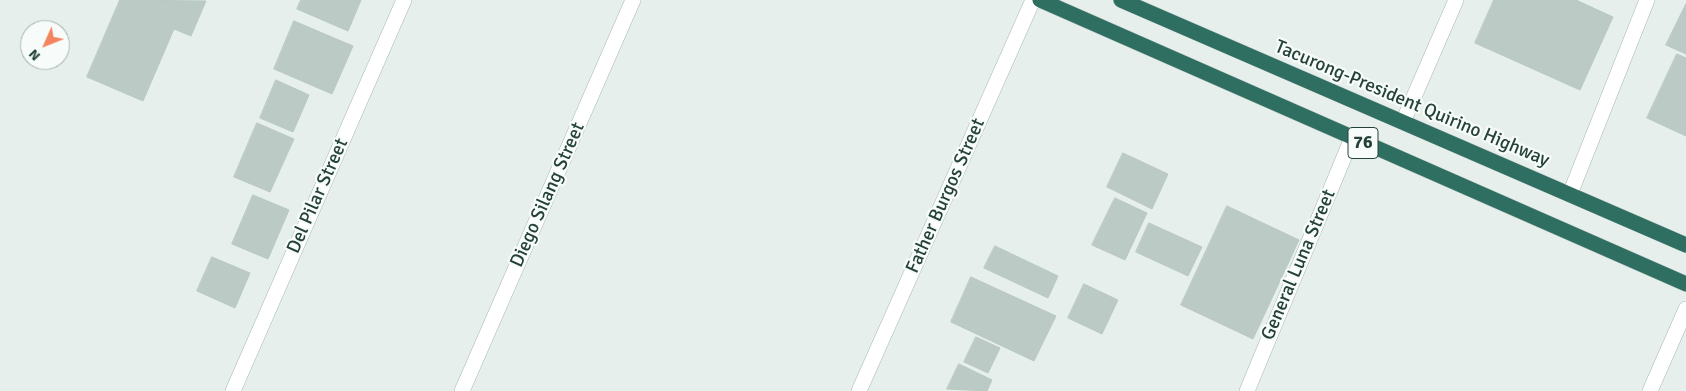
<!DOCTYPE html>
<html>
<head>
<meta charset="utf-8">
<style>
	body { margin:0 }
	#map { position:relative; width:1686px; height:391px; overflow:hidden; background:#e6efeb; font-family:Signika,sans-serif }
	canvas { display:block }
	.north { position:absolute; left:20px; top:20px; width:50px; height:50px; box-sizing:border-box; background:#f7fbf9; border:1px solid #a3b1ad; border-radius:50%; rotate:226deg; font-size:14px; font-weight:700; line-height:20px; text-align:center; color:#24423a }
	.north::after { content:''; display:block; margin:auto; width:18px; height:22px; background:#f4845f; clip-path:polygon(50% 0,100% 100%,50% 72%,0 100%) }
</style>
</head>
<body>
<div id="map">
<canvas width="1686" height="391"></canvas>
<div class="north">N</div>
</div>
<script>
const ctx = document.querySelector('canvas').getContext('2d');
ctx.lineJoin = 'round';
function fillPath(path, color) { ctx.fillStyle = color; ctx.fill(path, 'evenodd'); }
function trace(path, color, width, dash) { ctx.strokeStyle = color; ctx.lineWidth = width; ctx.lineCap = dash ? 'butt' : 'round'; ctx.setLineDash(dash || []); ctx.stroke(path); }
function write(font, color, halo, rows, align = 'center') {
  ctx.font = font + ' Signika,sans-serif'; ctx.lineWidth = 4.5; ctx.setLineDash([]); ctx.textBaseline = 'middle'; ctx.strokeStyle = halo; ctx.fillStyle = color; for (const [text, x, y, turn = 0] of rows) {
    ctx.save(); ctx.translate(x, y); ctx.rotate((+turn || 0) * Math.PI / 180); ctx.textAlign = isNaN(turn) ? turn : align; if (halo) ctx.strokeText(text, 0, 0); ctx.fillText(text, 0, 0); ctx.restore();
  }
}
const building = new Path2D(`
	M 120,0 L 206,1 L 191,36 L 174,29 L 143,101 L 87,77 Z
	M 301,0 L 361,0 L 348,31 L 297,9 Z
	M 1494,0 L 1576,0 L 1613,17 L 1580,90 L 1475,43 Z
	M 1686,4 L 1686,54 L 1666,45 Z
	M 294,21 L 353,46 L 332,94 L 274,69 Z
	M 1677,54 L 1686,58 L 1686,136 L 1647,118 Z
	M 276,80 L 309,95 L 293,132 L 260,118 Z
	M 257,123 L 294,139 L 270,192 L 234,177 Z
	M 1123,153 L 1168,174 L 1152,209 L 1107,187 Z
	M 253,195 L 289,210 L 268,259 L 232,244 Z
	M 1115,198 L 1147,213 L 1125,260 L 1092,245 Z
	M 1227,206 L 1299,240 L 1253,339 L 1181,305 Z
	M 1149,223 L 1202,247 L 1188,276 L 1136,252 Z
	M 995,246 L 1058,276 L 1048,298 L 984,268 Z
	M 212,257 L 250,273 L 235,308 L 197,291 Z
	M 971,277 L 1056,316 L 1034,361 L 951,322 Z
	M 1084,284 L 1118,300 L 1102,334 L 1068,318 Z
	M 976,337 L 1000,348 L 988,373 L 964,362 Z
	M 959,364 L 992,380 L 987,391 L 947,389 Z`);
const minor = new Path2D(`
	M 1403,122 L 1456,0
	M 1570,194 L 1647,0
	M 233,391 L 404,0
	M 462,391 L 633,0
	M 859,391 L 1033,0
	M 1247,391 L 1352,138
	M 1650,391 L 1686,309`);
const highway = new Path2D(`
	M 1040,0 L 1686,284
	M 1121,0 L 1686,245`);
const shields = [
	[1363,143,30]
];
const shieldNames = [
	["76",1363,143]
];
const streetNames = [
	["Tacurong-President Quirino Highway",1412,104,23],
	["Diego Silang Street",548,195,-66],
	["Del Pilar Street",318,196,-66],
	["Father Burgos Street",946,196,-66],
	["General Luna Street",1299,265,-67]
];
fillPath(building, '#bbcac4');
trace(building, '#b8c9c2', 1);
trace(minor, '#a8b8b2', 16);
trace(highway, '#c2cac8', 16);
trace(minor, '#fff', 15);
trace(highway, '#2f6f62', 15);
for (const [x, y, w] of shields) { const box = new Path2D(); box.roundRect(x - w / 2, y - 15.5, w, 31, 4); ctx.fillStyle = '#f7fbf9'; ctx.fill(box); trace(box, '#24423a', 1); }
write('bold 18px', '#24423a', null, shieldNames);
write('19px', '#24423a', '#f7fbf9', streetNames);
</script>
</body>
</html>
